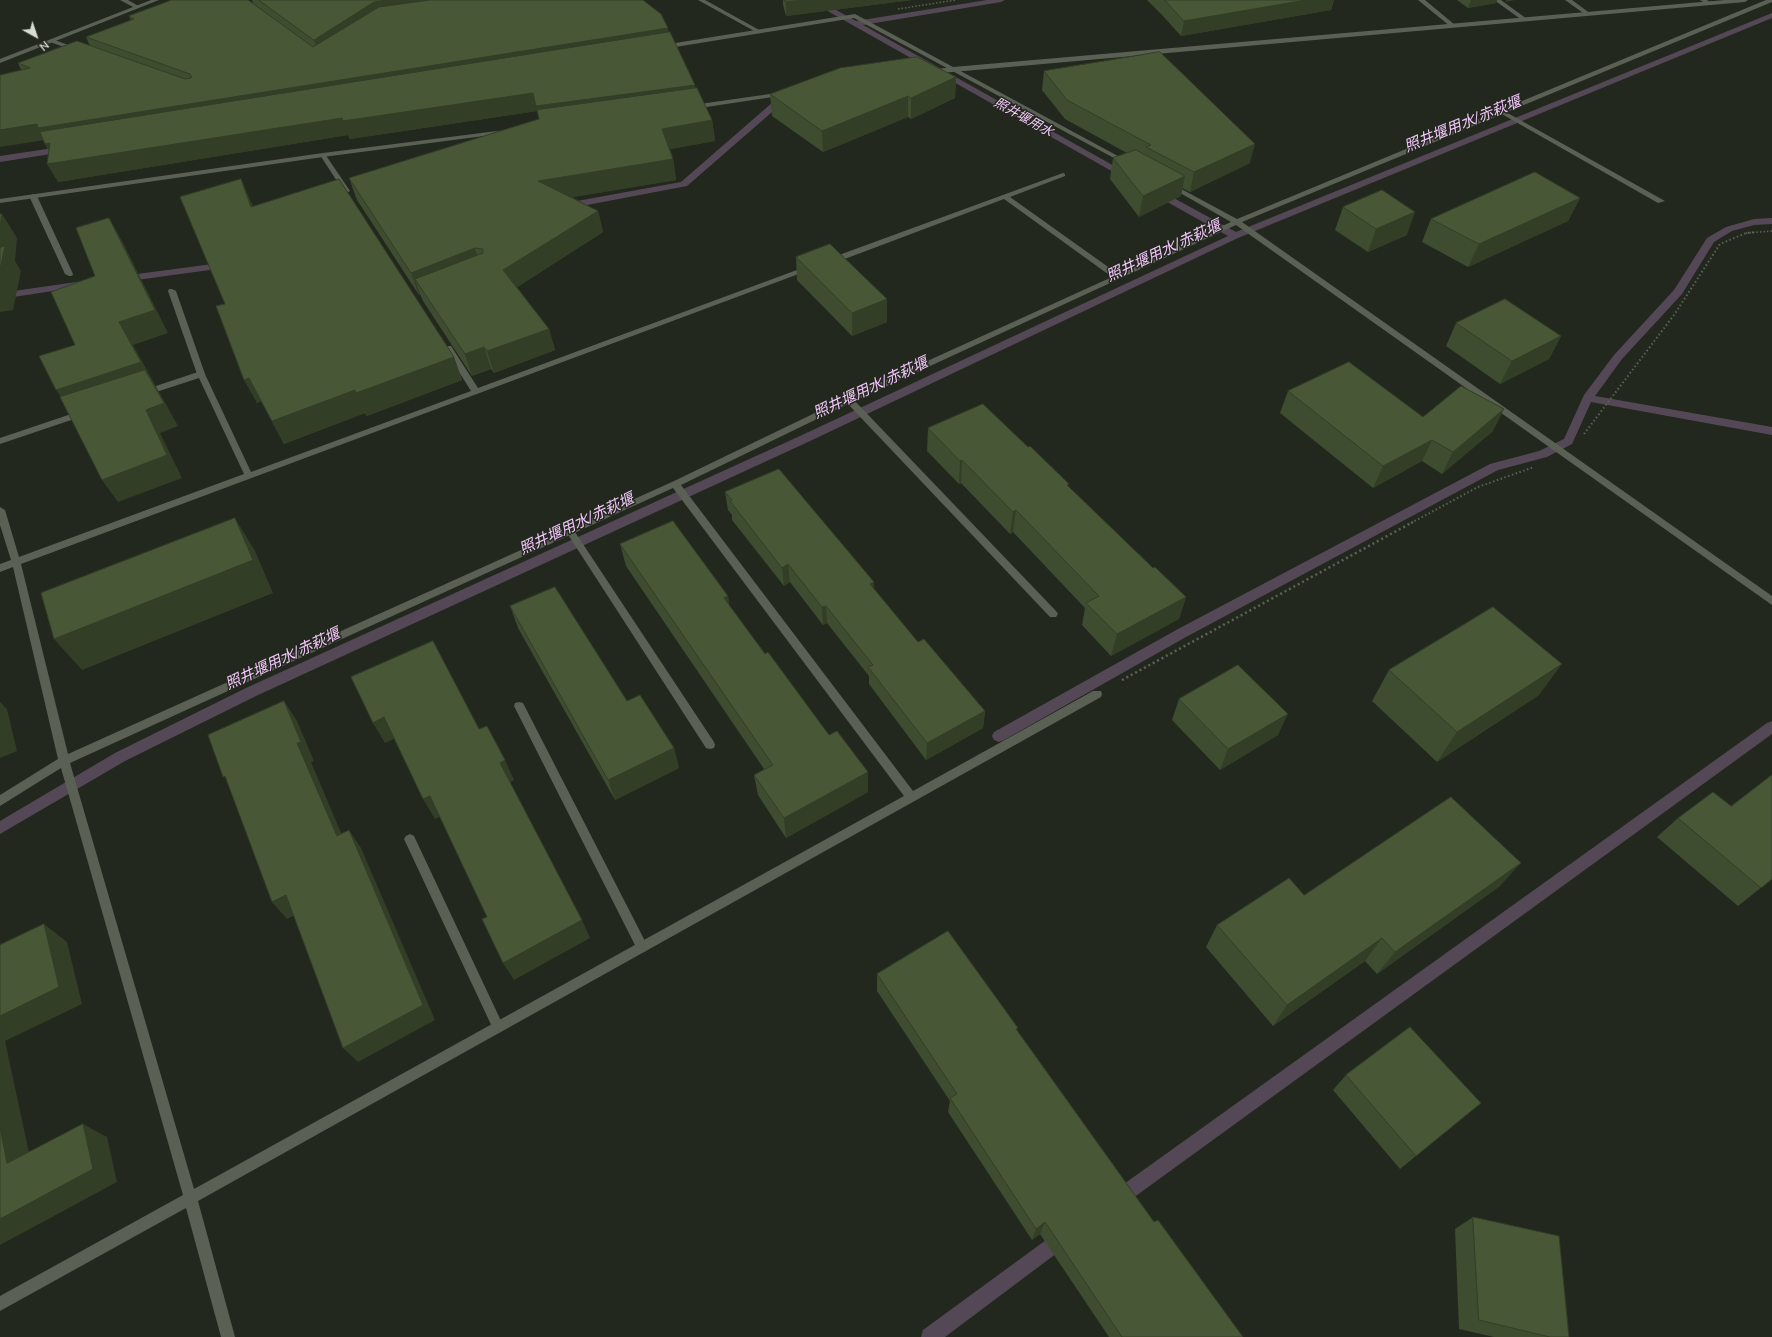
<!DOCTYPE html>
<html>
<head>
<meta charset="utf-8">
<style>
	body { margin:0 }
	#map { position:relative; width:1772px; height:1337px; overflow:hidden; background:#23281e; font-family:"Nunito Sans",sans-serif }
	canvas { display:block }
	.north { position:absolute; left:16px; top:16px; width:40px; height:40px; -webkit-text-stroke:3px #23281e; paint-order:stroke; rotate:140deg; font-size:11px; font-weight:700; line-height:16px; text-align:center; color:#d9dcd5 }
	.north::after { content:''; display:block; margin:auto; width:14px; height:18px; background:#d9dcd5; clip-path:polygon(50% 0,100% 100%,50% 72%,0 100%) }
</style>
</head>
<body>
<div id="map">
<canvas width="1772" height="1337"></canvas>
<div class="north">N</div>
</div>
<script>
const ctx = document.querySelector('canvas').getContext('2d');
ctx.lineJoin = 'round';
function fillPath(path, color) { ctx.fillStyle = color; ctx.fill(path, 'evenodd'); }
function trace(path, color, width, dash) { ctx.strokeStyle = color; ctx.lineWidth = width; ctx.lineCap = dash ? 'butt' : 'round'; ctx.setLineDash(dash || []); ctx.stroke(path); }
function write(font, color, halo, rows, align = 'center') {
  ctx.font = font + ' "Nunito Sans","Noto Sans JP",sans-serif'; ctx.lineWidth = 3; ctx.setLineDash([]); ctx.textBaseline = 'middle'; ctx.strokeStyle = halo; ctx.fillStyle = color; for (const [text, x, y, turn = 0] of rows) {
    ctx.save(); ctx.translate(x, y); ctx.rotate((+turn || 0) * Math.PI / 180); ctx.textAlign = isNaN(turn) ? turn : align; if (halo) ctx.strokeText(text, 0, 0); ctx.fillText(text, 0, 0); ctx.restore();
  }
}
const stream = new Path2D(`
	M 808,0 L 818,0 L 856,21 L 987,0 L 1005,0 L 1001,2 L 863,25 L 1132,176 L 1130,178 L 1124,178 Z
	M 1772,13 L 1772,18 L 1238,238 L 808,442 L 256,696 L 125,761 L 0,834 L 0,821 L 115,753 L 246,688 L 800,436 L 1228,236 L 1153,194 L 1151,192 L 1153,190 L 1159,190 L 1236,232 Z
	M 788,99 L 792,102 L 791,104 L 779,106 L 687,186 L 566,209 L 561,206 L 566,203 L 681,182 L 773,102 Z
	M 67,146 L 70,147 L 71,149 L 70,151 L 0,162 L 0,156 Z
	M 1772,218 L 1772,224 L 1754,225 L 1732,231 L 1714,242 L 1682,294 L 1622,359 L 1595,396 L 1772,427 L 1772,435 L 1591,402 L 1572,444 L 1547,457 L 1498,470 L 1186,637 L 1004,740 L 999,742 L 994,740 L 992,736 L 994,732 L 1178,629 L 1490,464 L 1539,451 L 1564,439 L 1584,395 L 1614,355 L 1674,290 L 1707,238 L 1726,227 L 1754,219 Z
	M 228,262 L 231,263 L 233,265 L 231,267 L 122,282 L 117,279 L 122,276 Z
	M 83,281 L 86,282 L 88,284 L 86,286 L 0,299 L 0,293 Z
	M 1772,721 L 1772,734 L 1122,1206 L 1116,1209 L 1110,1206 L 1107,1200 L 1110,1194 L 1767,723 Z
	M 1063,1229 L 1069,1232 L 1072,1238 L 1069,1244 L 945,1337 L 921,1337 L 923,1330 L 1057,1232 Z`);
const pathFar2 = new Path2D(`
	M 898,9 L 956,0
	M 1746,233 L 1772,231`);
const pathFar1 = new Path2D(`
	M 1584,434 L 1674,315 L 1720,244 L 1746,233 L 1756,232
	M 1411,523 L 1478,487 L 1534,467`);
const path = new Path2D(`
	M 1122,680 L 1413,522`);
const lane = new Path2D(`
	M 698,0 L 705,0 L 761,31 L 756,32 Z
	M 1418,0 L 1425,0 L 1455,25 L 1455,27 L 1451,27 Z
	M 1494,0 L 1501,0 L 1527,19 L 1522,20 Z
	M 1565,0 L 1572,0 L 1591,14 L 1586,15 Z
	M 1700,0 L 1707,0 L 1711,3 L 1706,4 Z
	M 52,39 L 79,49 L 80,50 L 75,51 L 50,42 L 50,40 Z
	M 1500,111 L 1504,111 L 1665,201 L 1658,203 L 1500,113 Z
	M 33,194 L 37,196 L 73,274 L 72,276 L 69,276 L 65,274 L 29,196 Z
	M 169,289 L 172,289 L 176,291 L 205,374 L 204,376 L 201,377 L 197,374 L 168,291 Z
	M 849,397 L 852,398 L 1056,611 L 1058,614 L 1056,617 L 1050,617 L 846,402 L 845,400 Z
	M 570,528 L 573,529 L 714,742 L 715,745 L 714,748 L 710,749 L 706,748 L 567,533 L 565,531 L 567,529 Z
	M 519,702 L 523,703 L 646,943 L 648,947 L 646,951 L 642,952 L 638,951 L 514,706 L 515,703 Z
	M 410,834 L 414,836 L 502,1023 L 504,1027 L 502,1031 L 498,1033 L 494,1031 L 404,839 L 406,836 Z`);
const street = new Path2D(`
	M 120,0 L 128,0 L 140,7 L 135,8 Z
	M 1766,0 L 1772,0 L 1772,2 L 1242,222 L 1772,596 L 1772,605 L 1236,225 L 852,402 L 681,485 L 913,791 L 1093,691 L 1101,691 L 1102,694 L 1101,697 L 198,1201 L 235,1337 L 221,1337 L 186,1208 L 0,1311 L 0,1296 L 183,1195 L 61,768 L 0,806 L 0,795 L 58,759 L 13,567 L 0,572 L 0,564 L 11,560 L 0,525 L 0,507 L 5,510 L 19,557 L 244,474 L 199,378 L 144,396 L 141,395 L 141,391 L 198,372 L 204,372 L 251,472 L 471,391 L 444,348 L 445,346 L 451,346 L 478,388 L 805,267 L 808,267 L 812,269 L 21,564 L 68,754 L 672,482 L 846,398 L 1112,277 L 1004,199 L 834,263 L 828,263 L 828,259 L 1063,173 L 1065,174 L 1065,176 L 1010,197 L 1118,274 L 1231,222 L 1168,186 L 1168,184 L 1172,184 L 1237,219 ZM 673,488 L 904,796 L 194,1189 L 70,763 Z
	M 855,14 L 1129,162 L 1130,163 L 1125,164 L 854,18 L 663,49 L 660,47 L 663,45 Z
	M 321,154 L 325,154 L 350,191 L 348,192 L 344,192 L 320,155 Z
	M 83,410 L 87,413 L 86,415 L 0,444 L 0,438 Z`);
const secondary = new Path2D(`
	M 151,0 L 159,0 L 0,63 L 0,59 Z
	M 1725,0 L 1748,0 L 1745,2 L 930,74 L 927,72 L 930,70 L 953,67 Z
	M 784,92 L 787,94 L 786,95 L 693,109 L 690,107 L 693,105 Z
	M 505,130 L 508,132 L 507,133 L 323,157 L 0,203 L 0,199 L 323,153 Z`);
const wall = new Path2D(`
	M 252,0 L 643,0 L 668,32 L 695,89 L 712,120 L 715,141 L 670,149 L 673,159 L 676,180 L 572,197 L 598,211 L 603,232 L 517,287 L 549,329 L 555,350 L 494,373 L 491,369 L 472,376 L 423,301 L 420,294 L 419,295 L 357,200 L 349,178 L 539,119 L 537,111 L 350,139 L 348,135 L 58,182 L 49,152 L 45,144 L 21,70 L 18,63 L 90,46 L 86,37 L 131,20 L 129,16 L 253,4 Z
	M 783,0 L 912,0 L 786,16 L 783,5 Z
	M 1147,0 L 1334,0 L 1331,10 L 1181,36 L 1162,15 Z
	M 1457,0 L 1497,0 L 1496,3 L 1468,8 Z
	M 1044,71 L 1250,163 L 1190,192 L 1182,188 L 1181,196 L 1139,217 L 1110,179 L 1113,158 L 1127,153 L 1065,119 L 1042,90 Z
	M 956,77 L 955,98 L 911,119 L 908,117 L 823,152 L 772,116 L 770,94 Z
	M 1580,198 L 1568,221 L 1468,267 L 1422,242 L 1431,219 Z
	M 251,202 L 253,206 L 454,357 L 462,380 L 367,416 L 365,413 L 284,444 L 261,401 L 257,403 L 225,304 Z
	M 1343,207 L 1407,235 L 1368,252 L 1335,230 Z
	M 796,257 L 887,299 L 887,322 L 852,336 L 797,280 Z
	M 1456,323 L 1561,336 L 1549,359 L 1500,384 L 1446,346 Z
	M 1288,391 L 1423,417 L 1493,431 L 1442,474 L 1422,461 L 1373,488 L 1280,413 Z
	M 928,428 L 1068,486 L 1153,568 L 1186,597 L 1179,619 L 1111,656 L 1082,625 L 1085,608 L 1013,532 L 1010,534 L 961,483 L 959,484 L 927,451 Z
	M 725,492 L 874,589 L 918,642 L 985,711 L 983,728 L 926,760 L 869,684 L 869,676 L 827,623 L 823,625 L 790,582 L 784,586 L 732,520 L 732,515 L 728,510 Z
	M 620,544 L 728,596 L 729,605 L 868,792 L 786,838 L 758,795 L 754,775 L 764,769 L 626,566 Z
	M 510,606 L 627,701 L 674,748 L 679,768 L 615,800 L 518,628 Z
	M 1389,670 L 1539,695 L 1437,762 L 1372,701 Z
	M 1179,699 L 1278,735 L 1220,770 L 1172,720 Z
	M 1678,818 L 1772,879 L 1738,906 L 1657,837 Z
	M 1500,886 L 1377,974 L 1365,961 L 1273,1026 L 1206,947 L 1217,925 L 1304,895 Z
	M 877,974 L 1017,1030 L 1154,1222 L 1243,1337 L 1109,1337 L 1040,1234 L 1032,1240 L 948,1112 L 950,1101 L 877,991 Z
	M 1346,1075 L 1481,1103 L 1400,1169 L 1333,1090 Z
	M 1473,1217 L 1569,1337 L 1494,1337 L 1459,1329 L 1455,1229 Z`);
const shadedWall = new Path2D(`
	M 387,0 L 504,0 L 319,54 L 314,40 L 374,2 Z
	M 805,0 L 912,0 L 786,16 L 786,2 Z
	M 1306,0 L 1334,0 L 1331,10 L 1181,36 L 1184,21 Z
	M 1471,0 L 1497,0 L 1496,3 L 1468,8 Z
	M 1506,0 L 1515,0 L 1506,2 Z
	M 668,28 L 670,43 L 0,147 L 0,130 Z
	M 956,77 L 955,98 L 911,119 L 911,98 Z
	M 695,85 L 697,103 L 537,111 L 350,139 L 348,135 L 58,182 L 47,164 L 342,118 L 533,93 Z
	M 908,96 L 908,117 L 823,152 L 822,131 Z
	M 712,120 L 715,141 L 665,150 L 662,129 Z
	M 50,143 L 55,162 L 45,144 Z
	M 1255,144 L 1250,163 L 1190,192 L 1194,172 Z
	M 673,159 L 676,180 L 544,202 L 538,181 Z
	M 1185,176 L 1181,196 L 1139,217 L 1143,196 Z
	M 241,179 L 251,202 L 262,230 L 251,207 Z
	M 1580,198 L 1568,221 L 1468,267 L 1479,244 Z
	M 598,211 L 603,232 L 510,292 L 503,270 Z
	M 1415,212 L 1407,235 L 1368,252 L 1376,229 Z
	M 2,214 L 17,238 L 15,261 L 21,271 L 13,310 L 0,312 L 0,227 Z
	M 109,218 L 122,241 L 168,333 L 133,345 L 178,426 L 160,433 L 182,478 L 118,502 L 102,480 L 146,410 L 72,412 L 56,390 L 119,322 Z
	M 475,248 L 481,270 L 415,279 L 420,294 L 419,295 L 411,273 Z
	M 887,299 L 887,322 L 852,336 L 852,313 Z
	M 549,329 L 555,350 L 494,373 L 487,351 Z
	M 1561,336 L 1549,359 L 1500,384 L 1512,361 Z
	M 484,347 L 491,369 L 472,376 L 465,354 Z
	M 454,357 L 462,380 L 367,416 L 356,393 Z
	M 249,378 L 261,401 L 257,403 L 244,380 Z
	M 355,390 L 365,413 L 284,444 L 272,421 Z
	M 1504,409 L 1493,431 L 1442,474 L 1453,452 Z
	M 1432,440 L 1422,461 L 1373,488 L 1383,466 Z
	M 962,460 L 961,483 L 959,484 L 960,461 Z
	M 1016,510 L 1013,532 L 1010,534 L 1013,512 Z
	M 235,518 L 255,551 L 273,593 L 82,670 L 54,639 Z
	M 788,564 L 790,582 L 784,586 L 782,568 Z
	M 874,582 L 875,600 L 870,584 Z
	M 728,596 L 731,618 L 724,598 Z
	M 1186,597 L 1179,619 L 1111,656 L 1117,634 Z
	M 826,606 L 827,623 L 823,625 L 822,607 Z
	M 1562,664 L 1539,695 L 1437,762 L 1457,732 Z
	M 284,701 L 297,721 L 314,761 L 311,762 L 350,854 L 337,836 L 297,743 Z
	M 0,702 L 7,709 L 17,751 L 0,758 Z
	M 985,711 L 983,728 L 926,760 L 927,743 Z
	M 1288,714 L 1278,735 L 1220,770 L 1228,749 Z
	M 384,717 L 396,738 L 385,743 L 373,723 Z
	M 674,748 L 679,768 L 615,800 L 608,780 Z
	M 505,760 L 514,780 L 509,783 L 500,763 Z
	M 868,772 L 868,792 L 786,838 L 784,818 Z
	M 430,796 L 441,816 L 435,819 L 423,799 Z
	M 349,830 L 361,848 L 435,1020 L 358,1062 L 343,1048 Z
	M 1521,863 L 1500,886 L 1377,974 L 1395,952 Z
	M 286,895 L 301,912 L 287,919 L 272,902 Z
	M 582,920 L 590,938 L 514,980 L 503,963 Z
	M 44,924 L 67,942 L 82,1004 L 5,1041 L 34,1176 L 7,1163 L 0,1127 L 0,1016 Z
	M 1382,938 L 1365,961 L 1273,1026 L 1287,1005 Z
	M 83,1124 L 107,1137 L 117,1182 L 0,1245 L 0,1219 Z
	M 1045,1222 L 1040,1234 L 1032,1240 L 1036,1229 Z`);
const building = new Path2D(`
	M 172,0 L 248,0 L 313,47 L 379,7 L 430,0 L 643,0 L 661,14 L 668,28 L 38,128 L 37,124 L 0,130 L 0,75 L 30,68 L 18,63 L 77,41 L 185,79 L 191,78 L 192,77 L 190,74 L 86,37 L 134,19 L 129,16 Z
	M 259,0 L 387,0 L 374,2 L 314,40 Z
	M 785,0 L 805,0 L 786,2 Z
	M 1165,0 L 1306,0 L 1184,21 Z
	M 670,32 L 695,85 L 536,106 L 533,93 L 343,121 L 342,118 L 47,164 L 50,143 L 45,144 L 40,132 Z
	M 1160,52 L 1255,144 L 1194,172 L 1146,147 L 1151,145 L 1067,100 L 1044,71 Z
	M 917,57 L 956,77 L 911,98 L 908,96 L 822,131 L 770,94 L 840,68 Z
	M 697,88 L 712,120 L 662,129 L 673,159 L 538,181 L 598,211 L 503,270 L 549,329 L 487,351 L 484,347 L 465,354 L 415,279 L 483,253 L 483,249 L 475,248 L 411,273 L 349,178 L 539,119 L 537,110 Z
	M 1136,150 L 1185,176 L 1143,196 L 1113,158 Z
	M 1535,172 L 1580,198 L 1479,244 L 1431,219 Z
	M 241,179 L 251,207 L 339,179 L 454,357 L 356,393 L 355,390 L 272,421 L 249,378 L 244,380 L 216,306 L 225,304 L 180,197 Z
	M 1382,190 L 1415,212 L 1376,229 L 1343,207 Z
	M 0,214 L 2,214 L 0,227 Z
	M 109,218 L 155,310 L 119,322 L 141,362 L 56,390 L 39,356 L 75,345 L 51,292 L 95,276 L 76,228 Z
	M 830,244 L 887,299 L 852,313 L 796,257 Z
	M 5,246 L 0,270 L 0,248 Z
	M 1505,299 L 1561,336 L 1512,361 L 1456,323 Z
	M 1349,362 L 1423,417 L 1461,386 L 1504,409 L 1453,452 L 1432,440 L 1383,466 L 1288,391 Z
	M 145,370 L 164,403 L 146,410 L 167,455 L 102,480 L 60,397 Z
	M 983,404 L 1028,447 L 1030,446 L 1069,484 L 1067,485 L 1153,568 L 1155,567 L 1186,597 L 1117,634 L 1086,603 L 1099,596 L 1016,510 L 1013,512 L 962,460 L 960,461 L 928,428 Z
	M 779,469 L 874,582 L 870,584 L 918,642 L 924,639 L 985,711 L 927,743 L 868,667 L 873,665 L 826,606 L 822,607 L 788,564 L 782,568 L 730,501 L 732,500 L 725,492 Z
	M 235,518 L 253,560 L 54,639 L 41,593 Z
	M 673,521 L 728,596 L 724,598 L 765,654 L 768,652 L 829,735 L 837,731 L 868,772 L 784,818 L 754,775 L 773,765 L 620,544 Z
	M 555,587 L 627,701 L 640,695 L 674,748 L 608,780 L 510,606 Z
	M 1493,607 L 1562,664 L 1457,732 L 1389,670 Z
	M 433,641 L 479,729 L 487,726 L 505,760 L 500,763 L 582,920 L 503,963 L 482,919 L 487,917 L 430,796 L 423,799 L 384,717 L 373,723 L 351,677 Z
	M 1238,665 L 1288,714 L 1228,749 L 1179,699 Z
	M 284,701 L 301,742 L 297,743 L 337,836 L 349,830 L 423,1005 L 343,1048 L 286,895 L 272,902 L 225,776 L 223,777 L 208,735 Z
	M 1772,775 L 1772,879 L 1761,888 L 1678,818 L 1713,792 L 1731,806 Z
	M 1451,797 L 1521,863 L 1395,952 L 1382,938 L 1287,1005 L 1217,925 L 1289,878 L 1304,895 Z
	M 44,924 L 59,987 L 0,1016 L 0,945 Z
	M 948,931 L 1018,1028 L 1016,1029 L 1154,1222 L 1158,1220 L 1243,1337 L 1122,1337 L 1045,1222 L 1036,1229 L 950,1098 L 957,1094 L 877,974 Z
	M 1410,1027 L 1481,1103 L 1416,1156 L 1346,1075 Z
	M 83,1124 L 93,1169 L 0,1219 L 0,1127 L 7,1163 Z
	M 1473,1217 L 1559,1236 L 1569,1337 L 1550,1337 L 1479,1320 Z`);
const farWaternames = [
	["照井堰用水",1023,118,29]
];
const waterNames = [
	["照井堰用水/赤萩堰",1463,125,-22],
	["照井堰用水/赤萩堰",1164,252,-25],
	["照井堰用水/赤萩堰",871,389,-25],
	["照井堰用水/赤萩堰",577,525,-25],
	["照井堰用水/赤萩堰",283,660,-25]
];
fillPath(stream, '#554856');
trace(pathFar2, '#5d6259', 1.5, [1.5, 2]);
trace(pathFar1, '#5d6259', 2, [1.5, 2.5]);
trace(path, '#5d6259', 2.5, [2, 3]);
fillPath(lane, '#5a6054');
fillPath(street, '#5a6054');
fillPath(secondary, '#5a6054');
fillPath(wall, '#3e4c2f');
fillPath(shadedWall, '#323e26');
fillPath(building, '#485837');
trace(building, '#323e26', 1);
write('italic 13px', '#f3c7fc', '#23281e', farWaternames);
write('italic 15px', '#f3c7fc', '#23281e', waterNames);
</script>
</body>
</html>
